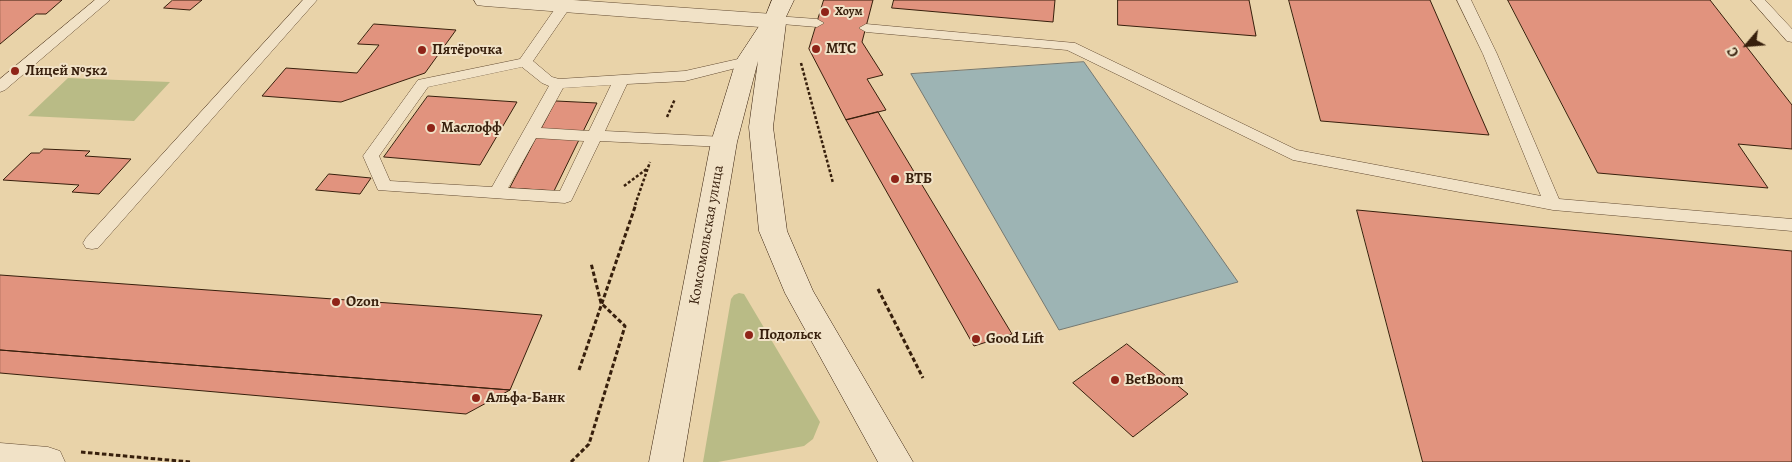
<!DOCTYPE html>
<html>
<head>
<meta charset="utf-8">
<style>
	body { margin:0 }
	#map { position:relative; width:1792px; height:462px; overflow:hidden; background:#e9d3a9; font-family:Alegreya,serif }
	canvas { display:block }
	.north { position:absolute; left:1722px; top:20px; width:50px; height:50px; -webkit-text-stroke:4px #f1e2c7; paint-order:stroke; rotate:243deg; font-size:14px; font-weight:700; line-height:20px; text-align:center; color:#371f0c }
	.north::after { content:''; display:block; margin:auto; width:18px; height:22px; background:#371f0c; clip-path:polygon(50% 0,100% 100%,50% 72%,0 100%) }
</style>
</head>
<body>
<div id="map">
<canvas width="1792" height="462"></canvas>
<div class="north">С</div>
</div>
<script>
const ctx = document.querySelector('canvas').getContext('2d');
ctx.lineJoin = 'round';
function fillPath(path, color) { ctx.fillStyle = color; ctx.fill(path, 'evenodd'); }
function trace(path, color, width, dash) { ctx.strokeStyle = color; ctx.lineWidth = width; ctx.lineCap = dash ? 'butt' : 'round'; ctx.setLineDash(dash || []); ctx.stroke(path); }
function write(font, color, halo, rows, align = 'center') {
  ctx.font = font + ' Alegreya,serif'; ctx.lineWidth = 4; ctx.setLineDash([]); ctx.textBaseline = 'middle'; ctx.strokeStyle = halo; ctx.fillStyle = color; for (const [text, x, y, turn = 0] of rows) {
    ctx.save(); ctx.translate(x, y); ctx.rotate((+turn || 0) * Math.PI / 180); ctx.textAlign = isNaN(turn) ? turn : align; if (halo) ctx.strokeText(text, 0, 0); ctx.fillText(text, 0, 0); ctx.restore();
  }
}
const green = new Path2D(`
	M 68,78 L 170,82 L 134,121 L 28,116 Z
	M 739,293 L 744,294 L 820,422 L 813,439 L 804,446 L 718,462 L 703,462 L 731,299 L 734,295 Z`);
const water = new Path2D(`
	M 1084,62 L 1238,282 L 1059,330 L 911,74 Z`);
const building = new Path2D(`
	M 0,0 L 62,0 L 46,14 L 36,14 L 0,44 Z
	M 173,0 L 202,0 L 190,10 L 164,8 Z
	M 824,0 L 873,0 L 862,42 L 883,75 L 867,79 L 886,110 L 846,120 L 809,49 Z
	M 894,0 L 1055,0 L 1053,22 L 892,8 Z
	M 1118,0 L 1249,0 L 1256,36 L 1118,25 Z
	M 1289,0 L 1430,0 L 1489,135 L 1321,121 Z
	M 1508,0 L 1710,0 L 1792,105 L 1792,149 L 1738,144 L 1768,188 L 1598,173 Z
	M 374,24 L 456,30 L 425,73 L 341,102 L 262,96 L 286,68 L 357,73 L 379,45 L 358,44 Z
	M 428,96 L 517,102 L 480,165 L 384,157 Z
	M 556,101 L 597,103 L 554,191 L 510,188 Z
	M 878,112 L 1012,334 L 974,346 L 846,120 Z
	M 44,149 L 90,151 L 85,156 L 131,159 L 99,194 L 72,192 L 79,185 L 3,180 L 31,153 L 39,153 Z
	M 329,174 L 371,178 L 360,194 L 316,190 Z
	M 1357,210 L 1792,251 L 1792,462 L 1423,462 Z
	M 0,275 L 458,308 L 542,315 L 510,390 L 0,350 Z
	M 1127,344 L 1188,394 L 1133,437 L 1073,383 Z
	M 0,350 L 510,390 L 466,414 L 0,373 Z`);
const pathFar1 = new Path2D(`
	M 801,63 L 833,183
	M 667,117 L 675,99
	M 624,186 L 648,168
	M 635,205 L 650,162`);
const path = new Path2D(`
	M 878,289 L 923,378
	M 579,370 L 636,204
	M 81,452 L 190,462
	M 571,462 L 589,444 L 625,326 L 601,303 L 591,263`);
const service = new Path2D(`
	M 95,0 L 110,0 L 5,90 L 0,92 L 0,79 Z
	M 303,0 L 317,0 L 98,248 L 92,249 L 86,248 L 83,243 L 86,238 Z
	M 1457,0 L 1471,0 L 1497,54 L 1559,199 L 1792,219 L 1792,231 L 1553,210 L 1293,160 L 1067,50 L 866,32 L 859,28 L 866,24 L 1075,43 L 1297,150 L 1541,196 L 1483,54 Z
	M 1751,0 L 1765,0 L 1792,29 L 1792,42 L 1787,41 Z
	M 564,2 L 571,6 L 533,61 L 552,77 L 559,79 L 685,71 L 747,57 L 752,58 L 754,61 L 752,64 L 685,81 L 627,84 L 605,131 L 724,137 L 730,138 L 732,142 L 730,146 L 724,147 L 600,141 L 573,197 L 571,201 L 565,203 L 378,190 L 363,156 L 418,80 L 520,59 L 559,3 ZM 522,67 L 542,83 L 549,86 L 492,187 L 390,181 L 379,156 L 428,87 ZM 611,85 L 589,131 L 541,128 L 563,88 ZM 536,138 L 584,141 L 560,191 L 508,188 Z
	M 775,16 L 817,19 L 824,23 L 817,27 L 770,23 L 768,20 L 770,17 Z`);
const minor = new Path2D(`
	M 474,0 L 573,0 L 773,14 L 781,16 L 784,21 L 781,26 L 773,28 L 485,6 L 477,5 Z`);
const tertiary = new Path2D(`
	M 0,443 L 48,447 L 60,451 L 65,462 L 0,462 Z`);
const secondary = new Path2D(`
	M 772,0 L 794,0 L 784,21 L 786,23 L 773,127 L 787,231 L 813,291 L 913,462 L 878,462 L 785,293 L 759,231 L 749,127 L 758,61 L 737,142 L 683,462 L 649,462 L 711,142 L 736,61 L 765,17 Z`);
const markers = [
	[825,12,5,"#8f2418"],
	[816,49,5,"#8f2418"],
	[422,50,5,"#8f2418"],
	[15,71,5,"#8f2418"],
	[431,128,5,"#8f2418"],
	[895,179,5,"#8f2418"],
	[336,302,5,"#8f2418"],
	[749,335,5,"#8f2418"],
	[976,339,5,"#8f2418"],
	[1115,380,5,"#8f2418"],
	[476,398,5,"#8f2418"]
];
const farPoinames = [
	["Хоум",835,12]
];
const poiNames = [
	["МТС",826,49],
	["Пятёрочка",432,50],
	["Лицей №5к2",25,71],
	["Маслофф",441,128],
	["ВТБ",905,179],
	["Ozon",346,302],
	["Подольск",759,335],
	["Good Lift",986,339],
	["BetBoom",1125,380],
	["Альфа-Банк",486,398]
];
const streetNames = [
	["Комсомольская улица",707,235,-80]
];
fillPath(green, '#b9bb86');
fillPath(water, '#9db4b4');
trace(water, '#747871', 1);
fillPath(building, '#e1937e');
trace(building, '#371f0c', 1);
trace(service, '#644c33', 1);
trace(minor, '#644c33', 1);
trace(tertiary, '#644c33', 1);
trace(secondary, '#371f0c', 1);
trace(pathFar1, '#371f0c', 2.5, [3, 2]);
trace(path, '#371f0c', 3, [4.5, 2.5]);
fillPath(service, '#f1e2c7');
fillPath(minor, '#f1e2c7');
fillPath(tertiary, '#f1e2c7');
fillPath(secondary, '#f1e2c7');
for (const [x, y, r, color] of markers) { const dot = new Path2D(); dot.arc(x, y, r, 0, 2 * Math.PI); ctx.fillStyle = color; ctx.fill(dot); trace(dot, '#f1e2c7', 2); }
write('bold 12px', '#371f0c', '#f1e2c7', farPoinames, 'left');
write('bold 15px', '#371f0c', '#f1e2c7', poiNames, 'left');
write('15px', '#371f0c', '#f1e2c7', streetNames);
</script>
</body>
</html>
